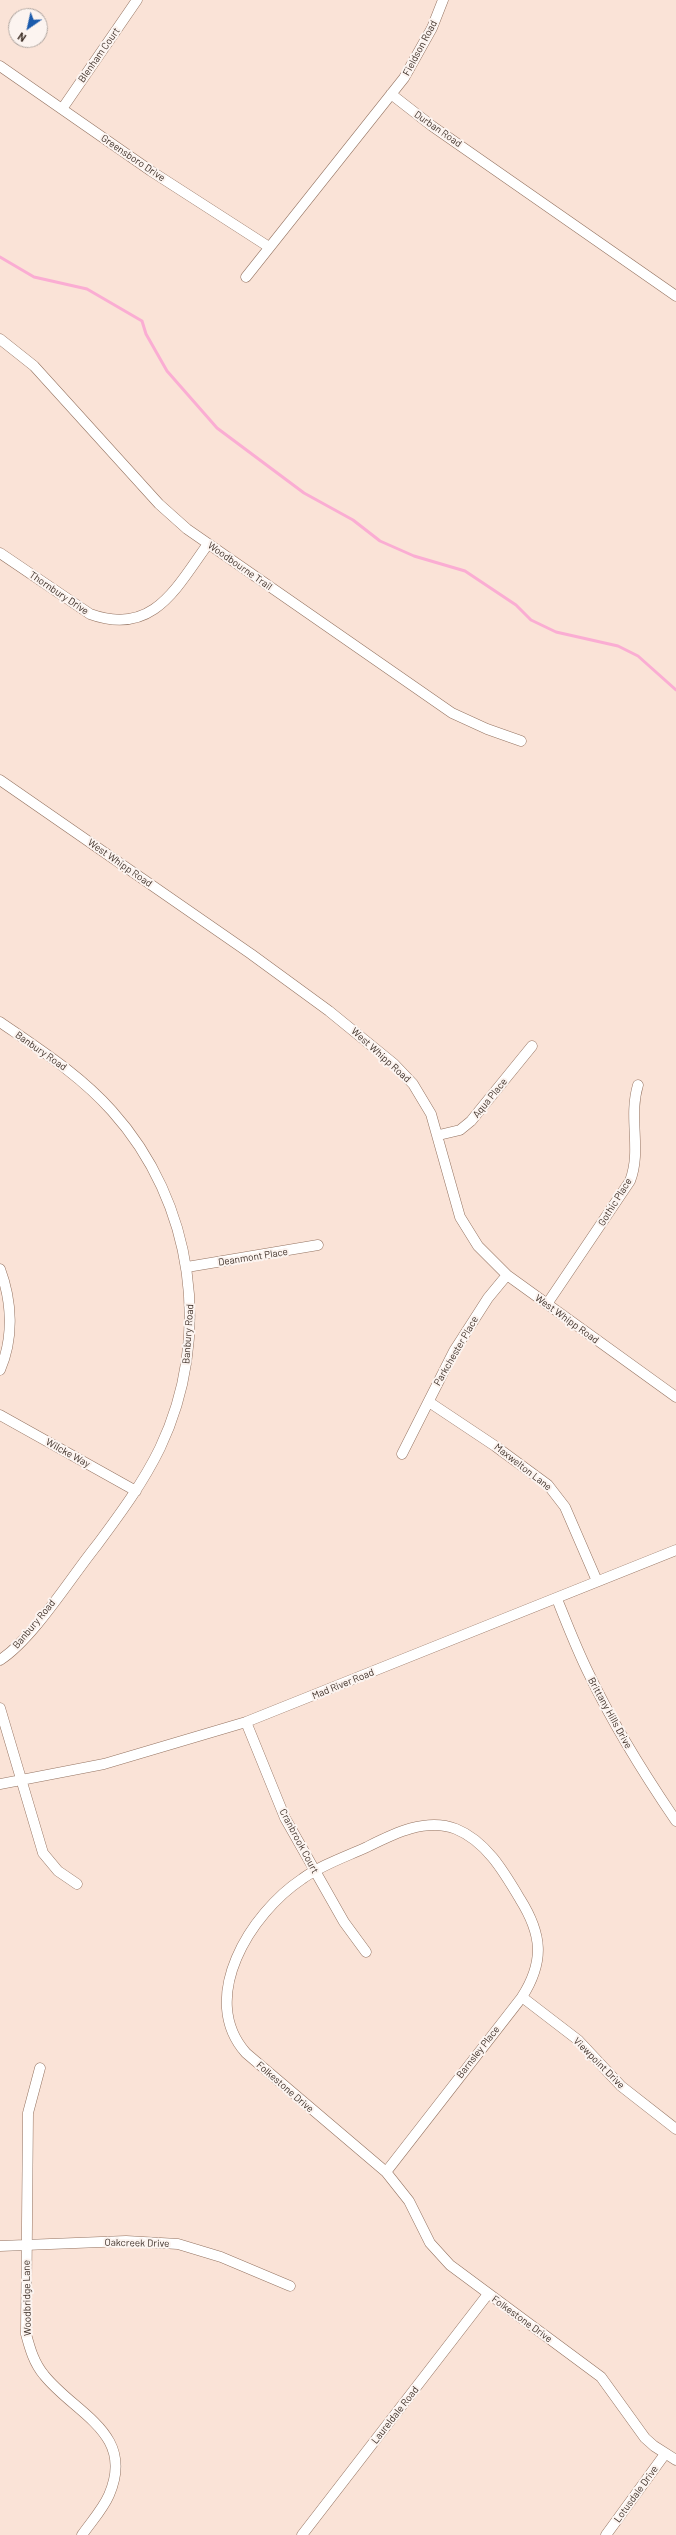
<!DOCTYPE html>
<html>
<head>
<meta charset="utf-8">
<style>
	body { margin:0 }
	#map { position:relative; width:676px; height:2535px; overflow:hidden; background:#fae3d7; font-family:Barlow,sans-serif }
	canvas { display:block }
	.north { position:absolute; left:8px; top:8px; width:40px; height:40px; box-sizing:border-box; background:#fcf4f0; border:1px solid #b0a6a0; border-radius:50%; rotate:214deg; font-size:11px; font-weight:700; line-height:16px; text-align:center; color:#3f3129 }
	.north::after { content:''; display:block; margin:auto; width:14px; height:18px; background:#1b5bac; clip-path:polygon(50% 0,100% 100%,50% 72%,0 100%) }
</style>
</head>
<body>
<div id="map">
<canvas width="676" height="2535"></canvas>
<div class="north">N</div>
</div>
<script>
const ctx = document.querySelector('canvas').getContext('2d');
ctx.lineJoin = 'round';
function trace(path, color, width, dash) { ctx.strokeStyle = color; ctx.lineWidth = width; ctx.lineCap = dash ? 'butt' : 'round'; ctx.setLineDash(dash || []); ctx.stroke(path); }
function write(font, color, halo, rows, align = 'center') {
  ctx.font = font + ' Barlow,sans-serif'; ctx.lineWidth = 4; ctx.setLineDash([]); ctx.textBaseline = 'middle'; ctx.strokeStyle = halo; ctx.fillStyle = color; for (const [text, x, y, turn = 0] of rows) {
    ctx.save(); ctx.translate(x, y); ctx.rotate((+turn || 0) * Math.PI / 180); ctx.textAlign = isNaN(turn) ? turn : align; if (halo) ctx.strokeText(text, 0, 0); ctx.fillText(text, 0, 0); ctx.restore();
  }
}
const stream = new Path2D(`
	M 0,257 L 34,277 L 87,289 L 142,321 L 146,334 L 167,371 L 217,428 L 304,493 L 353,520 L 380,541 L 414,556 L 465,571 L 516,605 L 531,620 L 556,632 L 618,646 L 638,656 L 676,690`);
const minor = new Path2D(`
	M 0,66 L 151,171 L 269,247
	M 391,94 L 432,126 L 676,296
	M 62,109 L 137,0
	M 246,277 L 404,78 L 432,28 L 443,0
	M 0,339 L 34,366 L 159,504 L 187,529 L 452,713 L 487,729 L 521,741
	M 0,553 L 90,614 C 153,637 176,588 208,544
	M 0,780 L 251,954 L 329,1011 L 394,1064 L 413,1084 L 431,1114 L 460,1217 L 478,1246 L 507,1275 L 676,1397
	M 0,1022 C 39,1049 80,1075 112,1111 C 194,1202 213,1337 160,1448 C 143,1483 120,1514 97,1545 C 71,1577 33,1639 0,1660
	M 439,1135 L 460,1130 L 471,1121 L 532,1046
	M 187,1267 L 318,1245
	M 0,1269 C 12,1301 14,1338 0,1370
	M 547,1304 L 630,1181 C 642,1150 628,1118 638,1085
	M 429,1402 L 495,1446 L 548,1485 L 565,1507 L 597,1581
	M 0,1415 L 136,1491
	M 402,1454 L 454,1351 L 488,1298 L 507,1275
	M 557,1599 C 567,1624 577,1650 589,1674 C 614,1726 644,1774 676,1821
	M 0,1708 L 43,1853 L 58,1871 L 77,1884
	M 246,1722 L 285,1818 L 344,1922 L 366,1952
	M 0,1784 L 104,1764 L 246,1722 L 676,1550
	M 522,1997 L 578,2040 L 621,2086 L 676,2129
	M 40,2068 L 28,2113 L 26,2334 C 30,2349 34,2363 44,2375 C 75,2414 136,2433 109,2495 C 103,2509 91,2522 82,2535
	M 386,2172 L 522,1997 C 545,1961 542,1934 520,1899 C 504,1872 486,1841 456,1829 C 426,1817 393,1834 367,1847 C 345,1857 321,1865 302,1879 C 251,1913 197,1998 246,2053 L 386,2172 L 409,2201 L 430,2243 L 450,2265 L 601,2377 L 645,2438 L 654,2446 L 676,2460
	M 0,2246 L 126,2241 L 178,2244 L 221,2257 L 290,2286
	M 302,2535 L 488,2294
	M 606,2535 L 665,2454`);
const streetNames = [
	["Fieldson Road",420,48,-62],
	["Blenham Court",99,55,-55],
	["Durban Road",438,129,35],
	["Greensboro Drive",133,158,34],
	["Woodbourne Trail",240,566,35],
	["Thornbury Drive",59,593,34],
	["West Whipp Road",120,863,35],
	["Banbury Road",41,1051,35],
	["West Whipp Road",381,1055,42],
	["Aqua Place",490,1098,-51],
	["Gothic Place",615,1202,-58],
	["Deanmont Place",253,1257,-9],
	["West Whipp Road",567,1319,36],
	["Banbury Road",188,1334,-86],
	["Parkchester Place",456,1351,-60],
	["Wilcke Way",68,1453,29],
	["Maxwelton Lane",523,1467,38],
	["Banbury Road",34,1624,-50],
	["Mad River Road",343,1684,-22],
	["Brittany Hills Drive",610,1713,61],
	["Cranbrook Court",299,1841,62],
	["Barnsley Place",478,2052,-52],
	["Viewpoint Drive",599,2063,45],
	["Folkestone Drive",285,2087,41],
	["Oakcreek Drive",137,2243,1],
	["Woodbridge Lane",27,2298,-91],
	["Folkestone Drive",522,2319,36],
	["Laureldale Road",395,2415,-52],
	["Lotusdale Drive",636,2494,-54]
];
trace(stream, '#faadd3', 3);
trace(minor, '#947361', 11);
trace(minor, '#fff', 10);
write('10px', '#3f3129', '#fcf4f0', streetNames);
</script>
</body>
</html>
